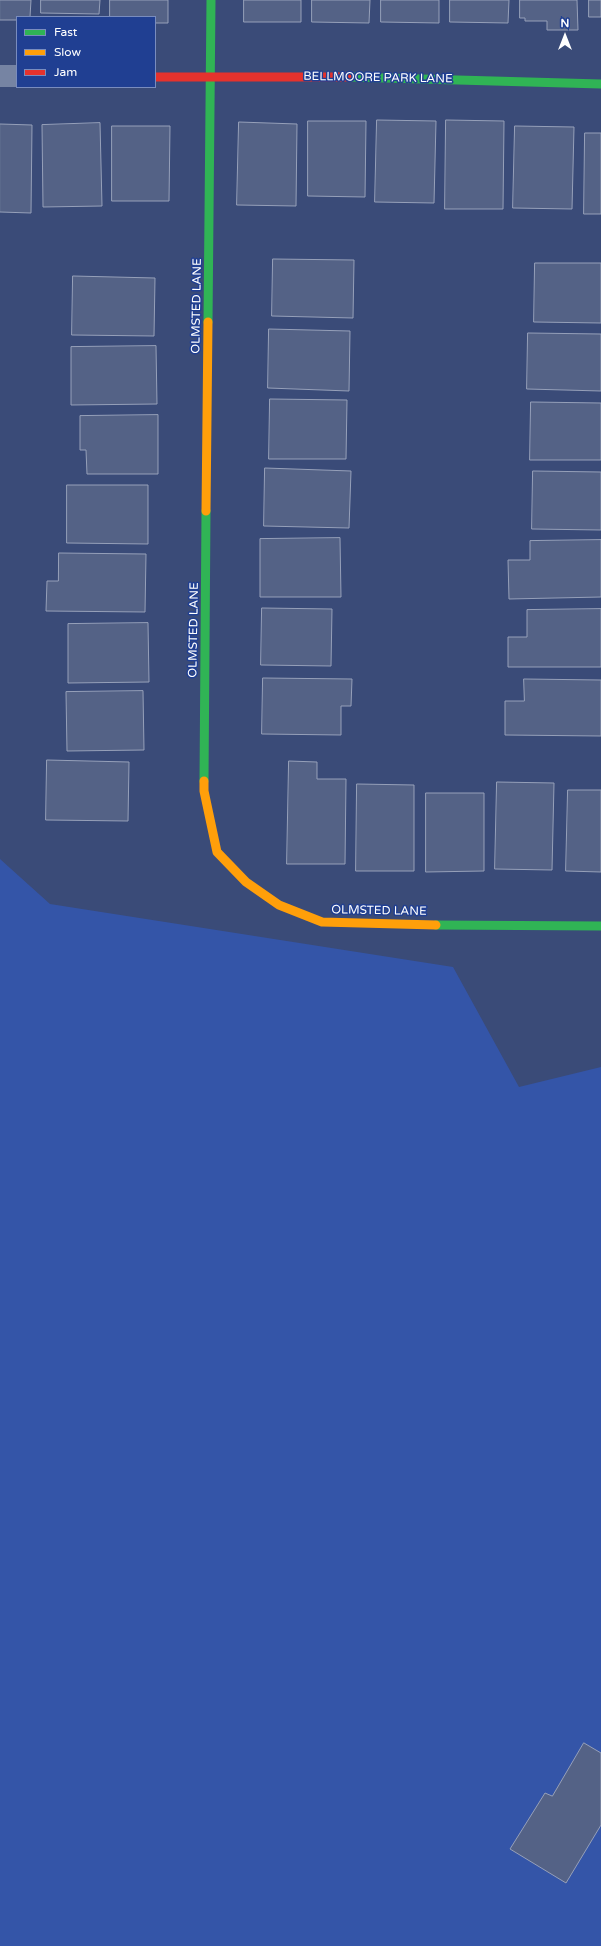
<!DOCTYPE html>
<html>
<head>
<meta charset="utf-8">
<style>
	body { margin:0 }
	#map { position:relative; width:601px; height:1946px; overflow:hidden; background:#3a4b78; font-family:"Varela Round",sans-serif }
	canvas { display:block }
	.legend { position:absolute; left:16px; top:16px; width:140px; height:72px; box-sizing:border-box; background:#203f92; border:1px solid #798cbe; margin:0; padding:5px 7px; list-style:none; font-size:12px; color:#fff }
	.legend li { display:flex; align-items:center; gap:8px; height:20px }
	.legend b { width:20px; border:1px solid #798cbe }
	.north { position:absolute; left:545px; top:16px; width:40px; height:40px; -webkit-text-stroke:3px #203f92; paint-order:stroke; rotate:0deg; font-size:11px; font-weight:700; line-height:16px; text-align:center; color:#fff }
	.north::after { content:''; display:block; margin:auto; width:14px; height:18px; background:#fff; clip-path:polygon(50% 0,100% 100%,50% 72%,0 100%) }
</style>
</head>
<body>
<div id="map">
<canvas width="601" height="1946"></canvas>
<ul class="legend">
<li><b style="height:5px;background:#30b455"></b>Fast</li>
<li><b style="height:5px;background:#ff9f0a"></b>Slow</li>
<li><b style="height:5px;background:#e5322d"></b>Jam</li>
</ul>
<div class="north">N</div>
</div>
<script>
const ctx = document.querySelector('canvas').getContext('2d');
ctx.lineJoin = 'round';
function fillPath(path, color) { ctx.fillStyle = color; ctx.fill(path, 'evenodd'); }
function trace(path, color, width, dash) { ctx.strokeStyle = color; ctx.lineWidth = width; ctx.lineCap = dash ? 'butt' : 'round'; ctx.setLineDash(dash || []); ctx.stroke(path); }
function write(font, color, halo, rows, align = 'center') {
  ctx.font = font + ' "Varela Round",sans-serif'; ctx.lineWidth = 3; ctx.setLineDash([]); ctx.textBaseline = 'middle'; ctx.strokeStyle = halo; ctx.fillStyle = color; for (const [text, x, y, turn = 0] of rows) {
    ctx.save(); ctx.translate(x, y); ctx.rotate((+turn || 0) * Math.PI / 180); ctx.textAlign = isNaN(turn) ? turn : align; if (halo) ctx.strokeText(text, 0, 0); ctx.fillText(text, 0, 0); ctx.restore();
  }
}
const green = new Path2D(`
	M 0,859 L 50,904 L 453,967 L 519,1087 L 601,1067 L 601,1946 L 0,1946 Z`);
const building = new Path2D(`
	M 0,0 L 31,0 L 30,17 L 17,17 L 17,20 L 0,20 Z
	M 41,0 L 100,0 L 99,14 L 41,13 Z
	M 110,0 L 168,0 L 168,23 L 155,23 L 155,17 L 110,17 Z
	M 244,0 L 301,0 L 301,22 L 244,22 Z
	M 312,0 L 370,0 L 369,23 L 312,22 Z
	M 381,0 L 439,0 L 439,23 L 381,22 Z
	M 450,0 L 509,0 L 508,23 L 450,22 Z
	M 520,0 L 577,0 L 578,30 L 547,30 L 547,21 L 525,21 L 525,18 L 520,18 Z
	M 589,0 L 601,0 L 601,17 L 589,17 Z
	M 377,120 L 436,121 L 434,203 L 375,202 Z
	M 446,120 L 504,121 L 503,209 L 445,209 Z
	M 308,121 L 366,121 L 365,197 L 308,196 Z
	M 239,122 L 297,124 L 296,206 L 237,205 Z
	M 100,123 L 102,206 L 43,207 L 42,125 Z
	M 0,124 L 32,125 L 31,213 L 0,212 Z
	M 112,126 L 170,126 L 169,201 L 112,201 Z
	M 515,126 L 574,127 L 572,209 L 513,208 Z
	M 585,133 L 601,133 L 601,214 L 584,214 Z
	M 273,259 L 354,260 L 353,318 L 272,316 Z
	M 535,263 L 601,263 L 601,323 L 534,322 Z
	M 73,276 L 155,278 L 154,336 L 72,335 Z
	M 269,329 L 350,331 L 349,391 L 268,388 Z
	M 528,333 L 601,334 L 601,391 L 527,389 Z
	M 156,346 L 157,404 L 71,405 L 71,347 Z
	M 270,399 L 347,400 L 346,459 L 269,459 Z
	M 531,402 L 601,403 L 601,460 L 530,460 Z
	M 158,415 L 158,474 L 87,474 L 86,450 L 80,450 L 80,416 Z
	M 265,468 L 351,471 L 349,528 L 264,526 Z
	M 533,471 L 601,472 L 601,530 L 532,529 Z
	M 67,485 L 148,485 L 148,544 L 67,543 Z
	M 340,538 L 341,597 L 260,597 L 260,539 Z
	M 601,540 L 601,597 L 509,599 L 508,560 L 530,560 L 530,541 Z
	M 59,553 L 146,554 L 145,612 L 46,611 L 47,581 L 58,581 Z
	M 262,608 L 332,609 L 331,666 L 261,665 Z
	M 601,609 L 601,667 L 508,667 L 508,637 L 527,637 L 527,610 Z
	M 148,623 L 149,682 L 68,683 L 68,624 Z
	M 263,678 L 352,679 L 351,706 L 341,706 L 341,735 L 262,734 Z
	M 524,679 L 601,680 L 601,736 L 505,735 L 505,701 L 524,701 Z
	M 143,691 L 144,750 L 67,751 L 66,692 Z
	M 47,760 L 129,762 L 128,821 L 46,820 Z
	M 289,761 L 317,762 L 317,779 L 346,779 L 345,864 L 287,864 Z
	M 497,782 L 554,783 L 552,870 L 495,869 Z
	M 357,784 L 414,785 L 414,871 L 356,871 Z
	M 568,790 L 601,790 L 601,872 L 566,871 Z
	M 426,793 L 484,793 L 484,871 L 426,872 Z
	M 584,1743 L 601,1753 L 601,1825 L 566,1883 L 510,1849 L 545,1793 L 552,1796 Z`);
const street = new Path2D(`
	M 0,76 L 17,76`);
const fast = new Path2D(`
	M 350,77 L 601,84
	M 208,322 L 211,0
	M 204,781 L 206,511
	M 436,925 L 601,926`);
const slow = new Path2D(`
	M 206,511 L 208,322
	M 204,781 L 204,791 L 217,852 L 246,882 L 279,905 L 322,922 L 436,925`);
const jam = new Path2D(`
	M 155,77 L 350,77`);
const streetNames = [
	["BELLMOORE PARK LANE",378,78,1],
	["OLMSTED LANE",197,306,-89],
	["OLMSTED LANE",194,630,-89],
	["OLMSTED LANE",379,911,1]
];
fillPath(green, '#3455a8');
fillPath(building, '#546286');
trace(building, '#96a0b9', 1);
trace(street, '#7684a3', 22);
trace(fast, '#30b455', 9);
trace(slow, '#ff9f0a', 9);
trace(jam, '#e5322d', 9);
write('12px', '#fff', '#203f92', streetNames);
</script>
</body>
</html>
